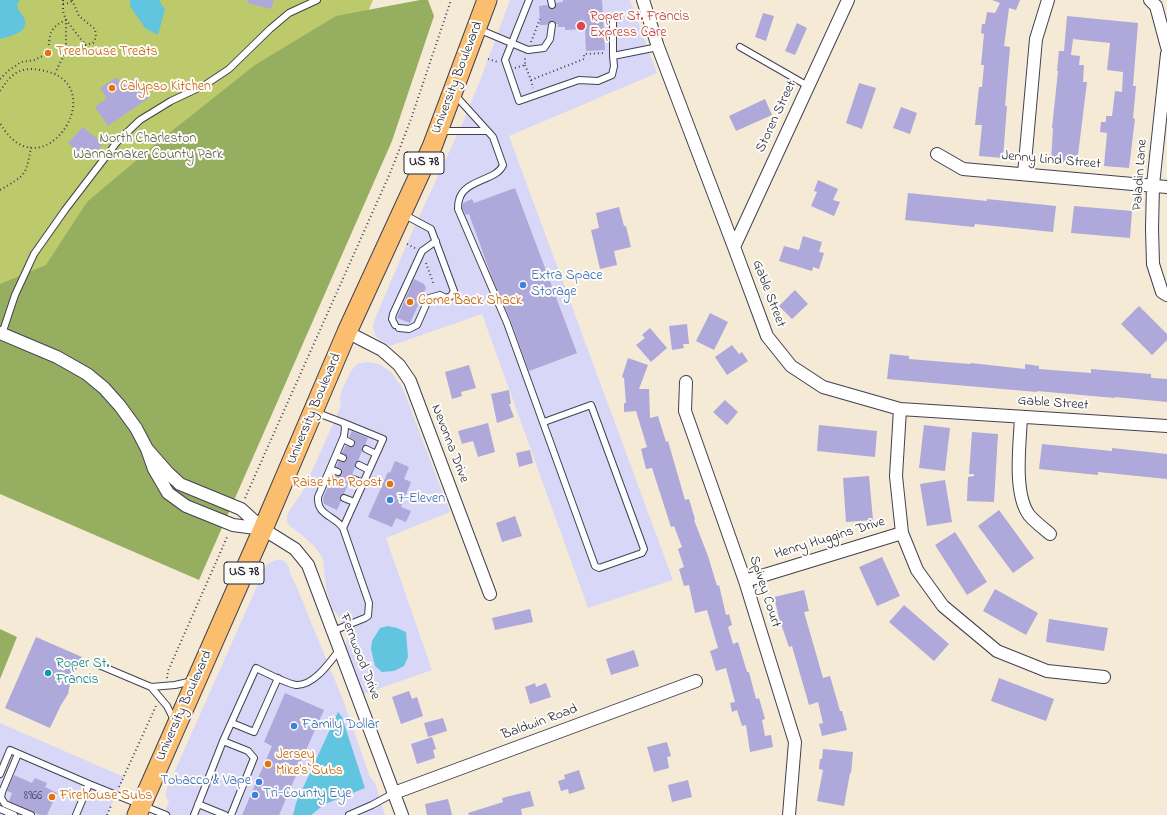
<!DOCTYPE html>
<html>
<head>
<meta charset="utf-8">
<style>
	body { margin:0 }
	canvas { display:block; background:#f4ead5 }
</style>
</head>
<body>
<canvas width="1167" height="815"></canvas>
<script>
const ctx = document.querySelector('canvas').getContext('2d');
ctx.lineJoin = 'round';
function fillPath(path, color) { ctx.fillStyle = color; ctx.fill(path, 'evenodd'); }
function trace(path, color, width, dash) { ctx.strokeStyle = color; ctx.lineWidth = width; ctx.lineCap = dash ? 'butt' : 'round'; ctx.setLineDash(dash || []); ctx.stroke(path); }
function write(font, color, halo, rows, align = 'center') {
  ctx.font = font + ' "Indie Flower",sans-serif'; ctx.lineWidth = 4; ctx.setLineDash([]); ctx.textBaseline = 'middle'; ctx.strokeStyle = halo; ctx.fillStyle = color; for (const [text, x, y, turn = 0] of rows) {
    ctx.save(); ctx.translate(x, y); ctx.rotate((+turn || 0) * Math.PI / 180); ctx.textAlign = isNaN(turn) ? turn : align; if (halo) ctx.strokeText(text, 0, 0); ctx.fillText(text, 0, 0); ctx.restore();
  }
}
const built = new Path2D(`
	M 510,0 L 630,0 L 657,73 L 509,136 L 673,580 L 588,608 L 482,314 L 390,346 L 376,337 L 373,327 L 374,321 L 412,232 L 463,122 L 481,78 Z
	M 366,362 L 379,364 L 391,372 L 403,389 L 450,512 L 386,538 L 432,670 L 361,695 L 345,646 L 347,639 L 338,615 L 332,609 L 326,589 L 323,559 L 315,547 L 302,535 L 290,526 L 287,521 L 287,516 L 289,511 L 303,491 L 341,406 L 340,399 L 341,392 L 351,371 L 357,364 Z
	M 276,560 L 282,560 L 286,562 L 289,568 L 291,576 L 295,583 L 343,700 L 370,777 L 375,783 L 385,815 L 163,815 L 169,802 L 166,797 L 166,791 L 169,784 L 267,564 Z
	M 0,723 L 124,777 L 107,815 L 0,815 Z`);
const green = new Path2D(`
	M 0,0 L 373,0 L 153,511 L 0,422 Z`);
const forest = new Path2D(`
	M 420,0 L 428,0 L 434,16 L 392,141 L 199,580 L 0,494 L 0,284 L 46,265 L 87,202 L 158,142 L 255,65 L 336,16 Z
	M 0,629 L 17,637 L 0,679 Z`);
const water = new Path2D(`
	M 0,0 L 20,0 L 17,5 C 18,10 20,12 23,16 C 32,32 11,36 0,39 Z
	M 130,0 L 160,0 L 161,4 L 165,9 L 158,35 L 145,28 L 130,6 Z
	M 388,626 L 397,628 L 406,632 L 408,657 L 404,666 L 394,671 L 382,672 L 375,666 L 371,649 L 372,641 L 380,628 Z
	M 338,712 L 342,717 L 365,788 L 325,804 L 311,815 L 293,815 L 296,803 Z`);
const building = new Path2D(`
	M 248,0 L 274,0 L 271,9 L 247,3 Z
	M 563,0 L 602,0 L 605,50 L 586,51 L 585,29 L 565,30 L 565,27 L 558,27 L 558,24 L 556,24 L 555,22 L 552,21 L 549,22 L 547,25 L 540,25 L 539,6 L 547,5 L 549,8 L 553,9 L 556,7 L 556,3 L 563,2 Z
	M 992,0 L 1020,0 L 1016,10 L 1009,8 L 1004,46 L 1010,47 L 1005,106 L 1007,106 L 1003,158 L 979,156 L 982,125 L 975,125 L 979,87 L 982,87 L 984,65 L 981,65 L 984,34 L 981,33 L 982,24 L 985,24 L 987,12 L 995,13 L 1000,3 Z
	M 763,13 L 774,16 L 766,41 L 755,37 Z
	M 1067,16 L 1138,23 L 1133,86 L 1136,86 L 1133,118 L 1135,119 L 1129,168 L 1104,166 L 1107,133 L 1100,132 L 1101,122 L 1106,122 L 1106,116 L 1112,116 L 1115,91 L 1122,92 L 1123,72 L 1107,70 L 1110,43 L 1073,39 L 1071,55 L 1080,56 L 1079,65 L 1084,65 L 1083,82 L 1087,82 L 1077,163 L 1051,161 L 1053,128 L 1052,128 L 1058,71 L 1057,71 L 1059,51 L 1064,51 Z
	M 797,23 L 807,28 L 795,55 L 785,51 Z
	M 117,77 L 123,86 L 136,77 L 150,97 L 108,126 L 95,107 L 107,98 L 100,88 Z
	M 859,83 L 876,88 L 862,129 L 846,123 Z
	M 765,99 L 772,115 L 736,131 L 729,116 Z
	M 901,107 L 917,113 L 910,134 L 893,128 Z
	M 83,127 L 103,144 L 88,160 L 68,143 Z
	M 818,180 L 838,189 L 833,200 L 840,202 L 834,216 L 811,206 L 817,192 L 814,191 Z
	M 515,188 L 577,353 L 529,371 L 511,321 L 491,275 L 469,214 L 466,215 L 462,208 L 463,203 L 472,199 L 474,203 Z
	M 908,193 L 987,201 L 987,199 L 1056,206 L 1053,232 L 975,224 L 974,227 L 905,220 Z
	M 1074,206 L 1132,211 L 1130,238 L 1071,233 Z
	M 619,207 L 624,226 L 626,226 L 631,247 L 614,251 L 617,265 L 600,269 L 591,230 L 599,228 L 596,213 Z
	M 803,236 L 822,242 L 819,252 L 824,253 L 819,269 L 813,267 L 812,271 L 779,261 L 784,246 L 799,250 Z
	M 414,279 L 424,284 L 426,288 L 410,323 L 397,318 Z
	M 795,290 L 808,304 L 792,319 L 779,306 Z
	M 1139,306 L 1167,334 L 1167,340 L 1152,355 L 1121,324 Z
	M 710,313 L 728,322 L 714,350 L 696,341 Z
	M 687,324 L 689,344 L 683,344 L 684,348 L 672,350 L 669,326 Z
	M 650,328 L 667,348 L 651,362 L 636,345 L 645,338 L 642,335 Z
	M 732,345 L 739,354 L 742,352 L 748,361 L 727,375 L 715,357 Z
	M 890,354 L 909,356 L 909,359 L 970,364 L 971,363 L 1025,369 L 1025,364 L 1039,366 L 1039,369 L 1091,373 L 1091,369 L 1151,374 L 1151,378 L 1167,379 L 1167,402 L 1115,397 L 1115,398 L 1037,391 L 1037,392 L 887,379 Z
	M 628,358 L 648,365 L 639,389 L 649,389 L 650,418 L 658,416 L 666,442 L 668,441 L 685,500 L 689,499 L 695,519 L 694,520 L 708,556 L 717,586 L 719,585 L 726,615 L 729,614 L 732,625 L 728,627 L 733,644 L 738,642 L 747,672 L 749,672 L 756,699 L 759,698 L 765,719 L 762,720 L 765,736 L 771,735 L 773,747 L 750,752 L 746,725 L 742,726 L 737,710 L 732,712 L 730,703 L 735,702 L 726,668 L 716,671 L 710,651 L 718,648 L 707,610 L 695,613 L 689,585 L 684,586 L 679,569 L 684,567 L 678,549 L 682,547 L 674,526 L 671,527 L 652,468 L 646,469 L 641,449 L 647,447 L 636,411 L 624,412 L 624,403 L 626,403 L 624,378 L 622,377 Z
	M 469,365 L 476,388 L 461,392 L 462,396 L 452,399 L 445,372 Z
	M 509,390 L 511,404 L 509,404 L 514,417 L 497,423 L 491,394 Z
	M 725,400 L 738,412 L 727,425 L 713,412 Z
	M 488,423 L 495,452 L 478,457 L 473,441 L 462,444 L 458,431 Z
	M 819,425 L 877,431 L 875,457 L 817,451 Z
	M 924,425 L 950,428 L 945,471 L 919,468 Z
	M 352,431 L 368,438 L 365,445 L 362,447 L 362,451 L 358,461 L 355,463 L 355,467 L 352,475 L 349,477 L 349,481 L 344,494 L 340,496 L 341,501 L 337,510 L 324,504 L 323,498 L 333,475 L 338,476 L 342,474 L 342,469 L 336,467 L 339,461 L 343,462 L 347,460 L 347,456 L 342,453 L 346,445 L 352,447 L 355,445 L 354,440 L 349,437 Z
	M 972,432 L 998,434 L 994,502 L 967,501 L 968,477 L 974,476 L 974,474 L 969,474 Z
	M 1042,444 L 1112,451 L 1112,448 L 1167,454 L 1167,479 L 1098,472 L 1098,475 L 1039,469 Z
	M 530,450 L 533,463 L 519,467 L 516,453 Z
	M 395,461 L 409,467 L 404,479 L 411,482 L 401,507 L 411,511 L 406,522 L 396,518 L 392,527 L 368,517 L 388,472 L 390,473 Z
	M 869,476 L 873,520 L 846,522 L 843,478 Z
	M 945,480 L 952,522 L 927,526 L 920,484 Z
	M 999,510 L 1034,558 L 1013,573 L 978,526 Z
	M 515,516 L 522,536 L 502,542 L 496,523 Z
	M 955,532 L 987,582 L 967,595 L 935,545 Z
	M 882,557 L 900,596 L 877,606 L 859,567 Z
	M 995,589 L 1038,613 L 1026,635 L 983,611 Z
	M 804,590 L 809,611 L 804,612 L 823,678 L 830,676 L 840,711 L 842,711 L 847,730 L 822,736 L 819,724 L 823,723 L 818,702 L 809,705 L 792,646 L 789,647 L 779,618 L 774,597 Z
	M 904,605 L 949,644 L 934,661 L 889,622 Z
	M 530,609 L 533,622 L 495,630 L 492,618 Z
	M 1049,619 L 1108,628 L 1104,651 L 1046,642 Z
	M 36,637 L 82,657 L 70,683 L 68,694 L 61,705 L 50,728 L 5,708 Z
	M 634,650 L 639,666 L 611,675 L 606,659 Z
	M 999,678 L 1054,699 L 1046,721 L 991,701 Z
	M 535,683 L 536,687 L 546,683 L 551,697 L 530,704 L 525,687 Z
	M 409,691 L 412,699 L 417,697 L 423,716 L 401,724 L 392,697 Z
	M 285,693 L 324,710 L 297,770 L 298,771 L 279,815 L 242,815 L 272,746 L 264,742 Z
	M 443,718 L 447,731 L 428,737 L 424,723 Z
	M 432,737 L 436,749 L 433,750 L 435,758 L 417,764 L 411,744 Z
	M 667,742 L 671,756 L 667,757 L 669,768 L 654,772 L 647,747 Z
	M 823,749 L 853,752 L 851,773 L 850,773 L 844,806 L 817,801 L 823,770 L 819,769 L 820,759 L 822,759 Z
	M 579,770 L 585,789 L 569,794 L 568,789 L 561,791 L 558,781 L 565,779 L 564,775 Z
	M 14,775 L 32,783 L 35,778 L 47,783 L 45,787 L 57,793 L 47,815 L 40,815 L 9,801 L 12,793 L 7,791 Z
	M 688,780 L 692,797 L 672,802 L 668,785 Z
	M 530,791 L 534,806 L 521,809 L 522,815 L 469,815 L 468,813 L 503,802 L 502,798 Z
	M 448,799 L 452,815 L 427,815 L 425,804 Z`);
const path = new Path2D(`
	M 63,0 L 63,11 L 66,20 L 87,47
	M 72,0 L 79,16 L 95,29 L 96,37 L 93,43 L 85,45
	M 63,4 L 69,3 L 73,0
	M 531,42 L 540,19
	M 488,59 L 498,62
	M 525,65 L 531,80 L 584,59 L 584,54 L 605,53
	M 515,68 L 525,65 L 525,58
	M 0,79 L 8,71 L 21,62 L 35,60 L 48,53 C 50,35 48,28 66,20 L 66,51 L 55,73
	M 531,80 L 533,88
	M 0,91 C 11,75 18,66 40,70 C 117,81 42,198 0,123
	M 0,190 C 25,175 26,177 31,147
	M 407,244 L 415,248
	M 426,263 L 434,285
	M 245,498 L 391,171 L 411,119 L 451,0
	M 167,678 L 168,671 L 228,535
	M 119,787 L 156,706
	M 107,815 L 111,806`);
const lane = new Path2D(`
	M 529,0 L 505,60 L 519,101 L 579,80 L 598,81 L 612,75 L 614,66 L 613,56 L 658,47
	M 551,0 L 552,5
	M 613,22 L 613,56
	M 478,29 L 528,50 L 544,48 L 550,39 L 552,25
	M 740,47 L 808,86
	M 455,95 L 493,137 L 503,165 C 497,181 464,179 459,200 C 458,203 458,206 458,209 L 507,323 L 595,566 L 599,568 L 642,553 L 644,549 L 591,405 L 544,422
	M 442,131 L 486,131
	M 395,325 L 392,319 L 393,314 L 422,251 L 436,241
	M 399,328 L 409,329 L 417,325 L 429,298 L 440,295 L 446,298 L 451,296 L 454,291 L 431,229 L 403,214
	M 2,334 L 15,295 L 34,254 L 65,210 L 117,142 L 140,120 L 171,101 L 205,85 L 229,69 L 270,29 L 289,13 L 317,0
	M 315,412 L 344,423 L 345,428 L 344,436 L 318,497 C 317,516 334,515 343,528 L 369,603 L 368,616 L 365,618 L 333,631
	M 343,439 L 351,443
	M 366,449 L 376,454
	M 336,455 L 343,458
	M 359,465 L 369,470
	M 330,469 L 338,472
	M 353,479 L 363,483
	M 344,498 L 354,502
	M 343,528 L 383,439 L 344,423
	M 99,665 L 151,687 L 175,685 L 188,682 L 192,680
	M 151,687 L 167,706 L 174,720
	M 232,723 L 254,732 L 278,678
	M 223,741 L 256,668 C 264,672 289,684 296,685 C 314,686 330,662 340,649
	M 18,754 L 2,792 L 1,798 L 5,804 L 31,815
	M 0,774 L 10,750 L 89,784 L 166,815
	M 198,804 L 225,815
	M 0,809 L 14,815
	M 76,815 L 89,784
	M 194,815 L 223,741 L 248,751 L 254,758 L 231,815
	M 349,815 L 372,805 L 394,793`);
const street = new Path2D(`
	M 643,0 L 658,47 L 734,247 L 767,336 L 791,366 L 823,387 L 900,409 L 1167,426
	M 1150,0 L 1156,6 L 1167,47
	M 1167,54 L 1153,185 L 1152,229 L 1153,264 L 1162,292 L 1167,295
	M 937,154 L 963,169 L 1167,187
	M 1024,174 L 1036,39 L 1048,0
	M 734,247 L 848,0
	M 347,332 L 382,350 L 399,365 L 410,381 L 490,594
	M 0,333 L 57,357 L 87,374 L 104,388 L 120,406 L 136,428 L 147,449 L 154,469 L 168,493 L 186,506 L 233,525 L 263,529
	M 686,382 L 685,411 L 745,581 L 795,742 L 789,815
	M 900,409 L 896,476 L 902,533 L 917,570 L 943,606 L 997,651 L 1047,671 L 1104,677
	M 1021,417 C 1020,443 1013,493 1029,515 C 1035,522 1043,528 1050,534
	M 147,449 L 168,473 L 180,484 L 241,509 L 263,529 L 295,549 L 308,565 L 402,815
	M 745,581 L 902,533
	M 394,793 L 696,681`);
const primary = new Path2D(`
	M 137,815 L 263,529 L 347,332 L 432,147 L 487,0`);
const markers = [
	[581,26,5,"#e0444e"],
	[48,53,4,"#e8710a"],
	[112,88,4,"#e8710a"],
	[523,285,4,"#3f7fe0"],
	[410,302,4,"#e8710a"],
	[390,484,4,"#e8710a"],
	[390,500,4,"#3f7fe0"],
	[48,673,4,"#0f9aa8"],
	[294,726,4,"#3f7fe0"],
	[268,764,4,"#e8710a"],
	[259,782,4,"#3f7fe0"],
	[255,795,4,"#3f7fe0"],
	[52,797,4,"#e8710a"]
];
const numberNames = [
	["8966",33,797]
];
const shields = [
	[424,163,40],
	[244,573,40]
];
const shieldNames = [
	["US 78",424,163],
	["US 78",244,573]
];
const healthNames = [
	["Roper St. Francis",590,18],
	["Express Care",590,34]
];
const foodNames = [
	["Treehouse Treats",56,53],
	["Calypso Kitchen",120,88],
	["Come Back Shack",418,302],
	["Raise the Roost",382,484,"right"],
	["Jersey",276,756],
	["Mike's Subs",276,772],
	["Firehouse Subs",60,797]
];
const streetNames = [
	["University Boulevard",458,78,-69],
	["Storen Street",777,117,-65],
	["Jenny Lind Street",1051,161,5],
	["Paladin Lane",1141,175,-86],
	["Gable Street",768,294,69],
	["Gable Street",1053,404,4],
	["University Boulevard",315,409,-67],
	["Nevonna Drive",449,444,69],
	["Henry Huggins Drive",830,539,-17],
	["Spivey Court",764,592,72],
	["Fernwood Drive",359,657,69],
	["University Boulevard",185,706,-66],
	["Baldwin Road",540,723,-20]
];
const parkNames = [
	["North Charleston",148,140],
	["Wannamaker County Park",148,156]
];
const shopNames = [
	["Extra Space",531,277],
	["Storage",531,293],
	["7-Eleven",398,500],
	["Family Dollar",302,726],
	["Tobacco & Vape",251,782,"right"],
	["Tri-County Eye",263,795]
];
const cultureNames = [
	["Roper St.",56,665],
	["Francis",56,681]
];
fillPath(built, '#d8d7f8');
fillPath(green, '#bdca6b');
fillPath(forest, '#96ae5f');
fillPath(water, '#61c5df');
fillPath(building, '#aea8db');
trace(lane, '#424052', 8);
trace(street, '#424052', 14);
trace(primary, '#424052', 21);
trace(path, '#424052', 2, [1, 3]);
trace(lane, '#fff', 6);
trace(street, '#fff', 12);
trace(primary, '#fabe6e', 19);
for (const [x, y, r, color] of markers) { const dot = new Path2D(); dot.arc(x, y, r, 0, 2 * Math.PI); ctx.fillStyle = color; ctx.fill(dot); trace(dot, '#fdfcf7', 1.5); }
write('12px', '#454463', null, numberNames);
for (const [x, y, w] of shields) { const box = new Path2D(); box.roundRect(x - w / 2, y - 11, w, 22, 3); ctx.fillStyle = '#fdfcf7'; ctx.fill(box); trace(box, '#22223b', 1); }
write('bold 13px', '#22223b', null, shieldNames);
write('14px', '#be3a42', '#fdfcf7', healthNames, 'left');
write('14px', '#c56008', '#fdfcf7', foodNames, 'left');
write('14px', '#22223b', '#fdfcf7', streetNames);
write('14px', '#585d4c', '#fdfcf7', parkNames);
write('14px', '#366cbe', '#fdfcf7', shopNames, 'left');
write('14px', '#0d838f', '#fdfcf7', cultureNames, 'left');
</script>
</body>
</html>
